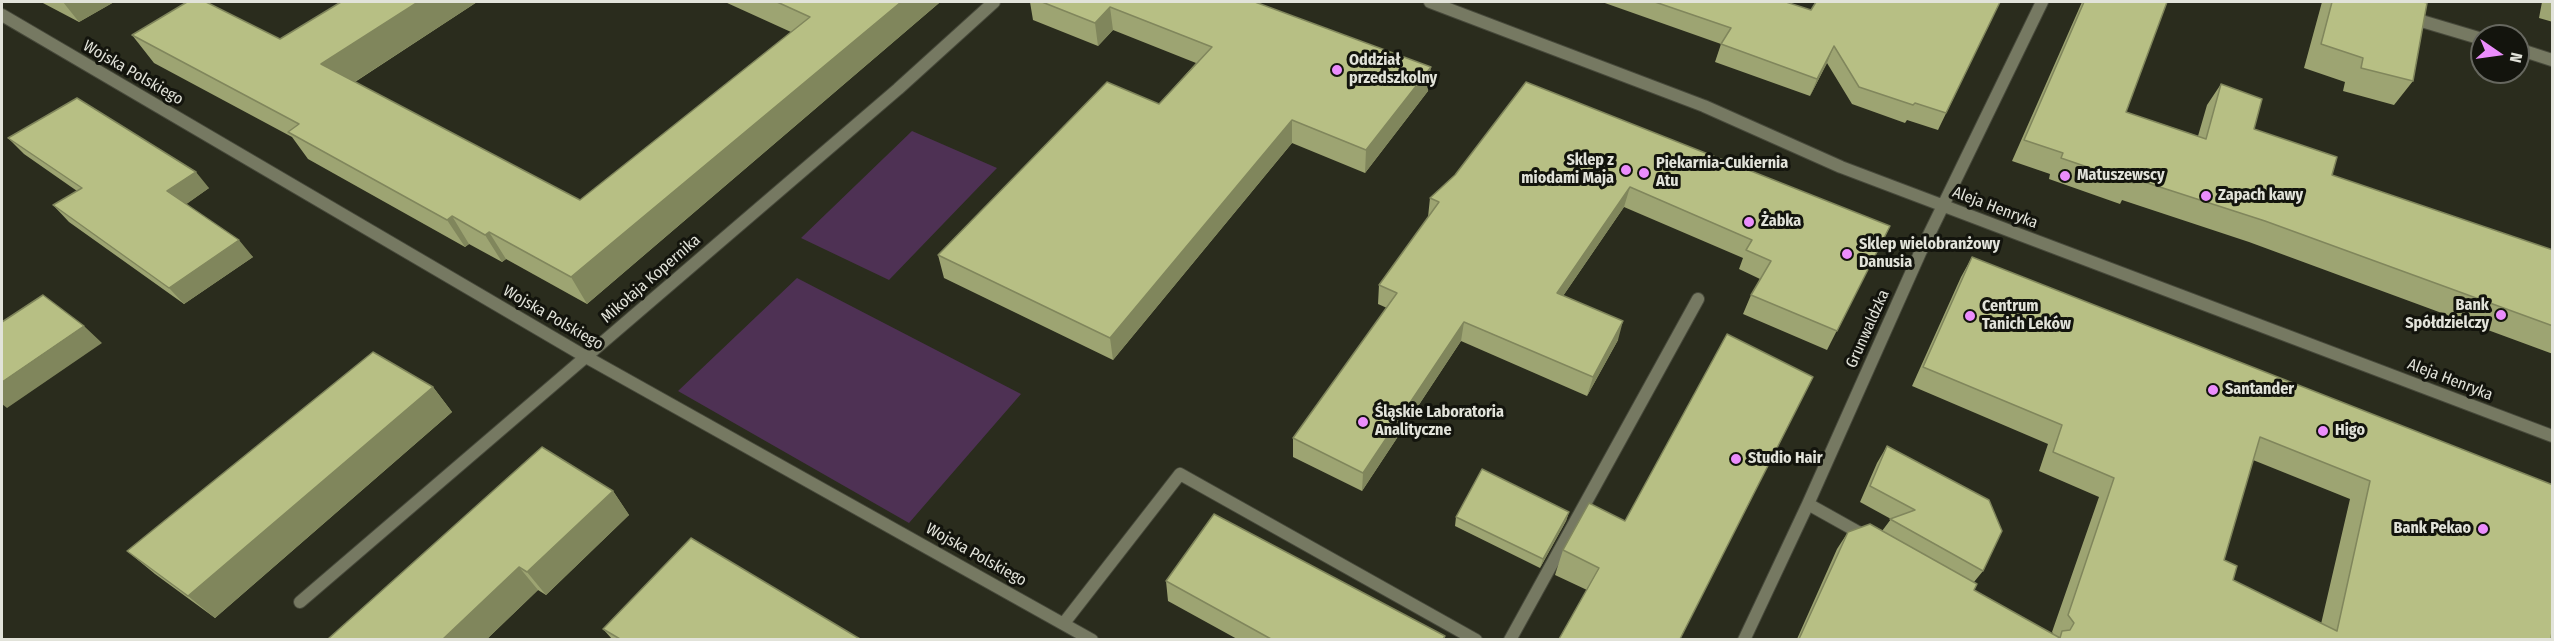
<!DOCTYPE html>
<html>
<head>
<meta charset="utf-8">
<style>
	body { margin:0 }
	#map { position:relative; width:2554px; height:641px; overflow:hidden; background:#2a2c1d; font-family:"Fira Sans Condensed",sans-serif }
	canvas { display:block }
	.frame { position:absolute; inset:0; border:3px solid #e2e3da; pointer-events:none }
	.north { position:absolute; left:2470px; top:24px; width:60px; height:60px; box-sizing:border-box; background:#13140d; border:2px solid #66675f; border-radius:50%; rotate:103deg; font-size:16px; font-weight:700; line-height:24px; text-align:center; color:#e2e3da }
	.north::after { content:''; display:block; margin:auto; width:21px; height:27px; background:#eb8dfc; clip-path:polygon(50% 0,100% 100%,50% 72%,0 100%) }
</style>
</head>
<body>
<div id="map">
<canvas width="2554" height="641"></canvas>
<div class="frame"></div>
<div class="north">N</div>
</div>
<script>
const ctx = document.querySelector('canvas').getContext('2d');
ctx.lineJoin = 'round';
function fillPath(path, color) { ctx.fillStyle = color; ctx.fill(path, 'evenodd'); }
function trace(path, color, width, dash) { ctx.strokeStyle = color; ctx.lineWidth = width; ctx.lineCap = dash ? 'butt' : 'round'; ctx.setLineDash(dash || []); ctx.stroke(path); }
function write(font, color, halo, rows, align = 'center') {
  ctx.font = font + ' "Fira Sans Condensed",sans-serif'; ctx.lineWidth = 6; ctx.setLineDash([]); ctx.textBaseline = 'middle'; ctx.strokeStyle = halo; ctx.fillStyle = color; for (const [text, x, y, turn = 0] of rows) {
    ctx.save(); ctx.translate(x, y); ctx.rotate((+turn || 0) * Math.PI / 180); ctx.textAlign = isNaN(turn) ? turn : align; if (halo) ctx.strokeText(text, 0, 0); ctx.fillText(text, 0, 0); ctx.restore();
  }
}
const green = new Path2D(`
	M 912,131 L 997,168 L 889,280 L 801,238 Z
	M 797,278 L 1021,394 L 909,523 L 678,391 Z`);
const street = new Path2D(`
	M 1430,2 L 1704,106 L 1841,167 L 2552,436
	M 2,15 L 586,357 L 1092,640
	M 2408,17 L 2482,39
	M 2518,49 L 2552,60
	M 1808,504 L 1867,537
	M 300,602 L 898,89 L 994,2
	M 1064,623 L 1180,474 L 1476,640
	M 1510,640 L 1698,299
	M 1744,640 L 1808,504 L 1920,253 L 2042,2`);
const wall = new Path2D(`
	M 41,2 L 114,2 L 79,22 Z
	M 341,2 L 477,2 L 355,82 L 580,200 L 791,32 L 725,2 L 938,2 L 939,3 L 587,304 L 506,259 L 502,262 L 469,244 L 465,247 L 308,159 L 292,137 L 154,63 L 132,35 L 280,39 Z
	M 1030,2 L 1255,2 L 1428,91 L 1365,173 L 1292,143 L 1113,360 L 944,278 L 938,255 L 1159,104 L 1196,63 L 1113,30 L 1098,46 L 1033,20 Z
	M 1602,2 L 1786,2 L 1811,10 L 2000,2 L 1938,130 L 1907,120 L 1905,123 L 1852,104 L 1827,63 L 1810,96 L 1715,62 L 1721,44 Z
	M 2082,2 L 2167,2 L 2126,112 L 2198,136 L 2207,105 L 2221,84 L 2254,129 L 2332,175 L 2553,250 L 2553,354 L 2249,242 L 2122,200 L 2120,204 L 2049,179 L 2050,174 L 2012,161 Z
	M 2322,2 L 2423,2 L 2413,81 L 2394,105 L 2343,91 L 2345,82 L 2304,68 Z
	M 2542,2 L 2553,2 L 2553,22 L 2539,18 Z
	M 1526,82 L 1890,226 L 1827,350 L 1743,314 L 1751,295 L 1760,279 L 1739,269 L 1743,258 L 1624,207 L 1563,296 L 1618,340 L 1587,396 L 1461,341 L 1362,491 L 1293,457 L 1293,438 L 1387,308 L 1378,304 L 1379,285 L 1428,217 L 1430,198 L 1455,175 Z
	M 8,138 L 209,188 L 186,204 L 253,257 L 184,304 L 69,222 L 53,205 L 77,191 L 24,154 Z
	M 1972,257 L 2553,485 L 2551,639 L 1797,639 L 1837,549 L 1848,532 L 1882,531 L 1891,519 L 1860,502 L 1877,463 L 1887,446 L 1983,571 L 1974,582 L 1974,590 L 2054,635 L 2052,632 L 2099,497 L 2039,471 L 2048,444 L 1912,386 L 1961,277 ZM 2253,460 L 2350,499 L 2321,624 L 2233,580 L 2224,560 Z
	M 433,387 L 452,412 L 215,618 L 155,574 L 127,551 Z
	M 613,491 L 629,515 L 546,595 L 538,590 L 487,639 L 328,639 Z
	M 1569,512 L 1566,521 L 1540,568 L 1455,526 L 1456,517 Z
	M 1625,521 L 1587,590 L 1555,575 L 1563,550 Z
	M 1166,581 L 1445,636 L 1444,639 L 1237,639 L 1168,601 Z
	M 603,629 L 860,639 L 612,639 Z`);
const shadedWall = new Path2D(`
	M 63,2 L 114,2 L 79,22 Z
	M 418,2 L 477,2 L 339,92 L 321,64 Z
	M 901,2 L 938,2 L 939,3 L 587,304 L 571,277 Z
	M 1110,7 L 1113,30 L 1098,46 L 1095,23 Z
	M 1834,46 L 1827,63 L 1810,96 L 1817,79 Z
	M 1431,67 L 1428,91 L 1365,173 L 1366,150 Z
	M 1292,120 L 1292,143 L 1113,360 L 1110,338 Z
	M 196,172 L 209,188 L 181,208 L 167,191 Z
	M 1630,187 L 1624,207 L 1552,312 L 1557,293 Z
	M 452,216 L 469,244 L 465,247 L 447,220 Z
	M 489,232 L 506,259 L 502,262 L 485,235 Z
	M 239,240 L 253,257 L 184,304 L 169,288 Z
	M 1623,321 L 1618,340 L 1587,396 L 1593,377 Z
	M 1464,322 L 1461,341 L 1362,491 L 1363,473 Z
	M 84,326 L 102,343 L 7,408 L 2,404 L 2,382 Z
	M 433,387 L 452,412 L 215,618 L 188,596 Z
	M 613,491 L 629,515 L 546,595 L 527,572 Z
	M 1569,512 L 1566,521 L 1540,568 L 1543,559 Z
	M 519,567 L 538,590 L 487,639 L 443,639 Z`);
const building = new Path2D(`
	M 187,2 L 206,2 L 280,39 L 341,2 L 418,2 L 321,64 L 580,200 L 810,17 L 777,2 L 901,2 L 571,277 L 489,232 L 485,235 L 452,216 L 447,220 L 288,132 L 299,124 L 132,35 Z
	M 1042,2 L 1255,2 L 1431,67 L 1366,150 L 1292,120 L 1110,338 L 938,255 L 1107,82 L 1159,104 L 1212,47 L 1110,7 L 1095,23 Z
	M 1655,2 L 1786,2 L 1811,10 L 1816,2 L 2000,2 L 1946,113 L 1915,103 L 1913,105 L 1859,87 L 1834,46 L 1817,79 L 1721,44 L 1731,28 Z
	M 2084,2 L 2167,2 L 2126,112 L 2206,139 L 2221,84 L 2262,99 L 2254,129 L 2337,157 L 2332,175 L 2553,250 L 2553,326 L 2265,221 L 2135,179 L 2134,183 L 2061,158 L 2063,153 L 2024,140 Z
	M 2332,2 L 2423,2 L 2427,3 L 2413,81 L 2361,68 L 2363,58 L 2321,44 Z
	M 1526,82 L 1890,226 L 1837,331 L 1751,295 L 1771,261 L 1746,250 L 1752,240 L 1630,187 L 1557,293 L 1623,321 L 1593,377 L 1464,322 L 1363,473 L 1293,438 L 1397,293 L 1379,285 L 1439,202 L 1430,198 L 1455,175 Z
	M 77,98 L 196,172 L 167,191 L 239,240 L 169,288 L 53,205 L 82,188 L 8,138 Z
	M 1972,257 L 2553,485 L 2553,624 L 2551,639 L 1799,639 L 1848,532 L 1870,524 L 1977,584 L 1974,590 L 2060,638 L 2062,631 L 2070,630 L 2074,623 L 2068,615 L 2114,478 L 2053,452 L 2062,425 L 1923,367 ZM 2260,437 L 2370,481 L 2337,631 L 2233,580 L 2237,566 L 2224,560 Z
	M 43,295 L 84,326 L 2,382 L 2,322 Z
	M 1727,334 L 1813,377 L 1680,639 L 1559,639 L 1599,568 L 1563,550 L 1589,503 L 1625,521 Z
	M 373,352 L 433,387 L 188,596 L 127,551 Z
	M 1887,446 L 1989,500 L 2002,531 L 1983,571 L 1890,519 L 1915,510 L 1870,486 Z
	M 542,447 L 613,491 L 527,572 L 519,567 L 443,639 L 328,639 Z
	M 1482,469 L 1569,512 L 1543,559 L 1456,517 Z
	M 1214,514 L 1445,636 L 1443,639 L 1271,639 L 1166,581 Z
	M 691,538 L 860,639 L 620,639 L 603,629 Z`);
const markers = [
	[1337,70,6,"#eb8dfc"],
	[1626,170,6,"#eb8dfc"],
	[1644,173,6,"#eb8dfc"],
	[2065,176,6,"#eb8dfc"],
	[2206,196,6,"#eb8dfc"],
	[1749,222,6,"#eb8dfc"],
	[1847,254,6,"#eb8dfc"],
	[2501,315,6,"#eb8dfc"],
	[1970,316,6,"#eb8dfc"],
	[2213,390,6,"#eb8dfc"],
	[1363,422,6,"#eb8dfc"],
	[2323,431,6,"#eb8dfc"],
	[1736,459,6,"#eb8dfc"],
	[2483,529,6,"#eb8dfc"]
];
const poiNames = [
	["Oddział",1349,61],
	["przedszkolny",1349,79],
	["Sklep z",1614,161,"right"],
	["miodami Maja",1614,179,"right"],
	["Piekarnia-Cukiernia",1656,164],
	["Atu",1656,182],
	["Matuszewscy",2077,176],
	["Zapach kawy",2218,196],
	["Żabka",1761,222],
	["Sklep wielobranżowy",1859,245],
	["Danusia",1859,263],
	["Bank",2489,306,"right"],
	["Spółdzielczy",2489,324,"right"],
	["Centrum",1982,307],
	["Tanich Leków",1982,325],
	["Santander",2225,390],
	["Śląskie Laboratoria",1375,413],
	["Analityczne",1375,431],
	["Higo",2335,431],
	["Studio Hair",1748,459],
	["Bank Pekao",2471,529,"right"]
];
const streetNames = [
	["Wojska Polskiego",133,73,30],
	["Aleja Henryka",1995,208,21],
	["Mikołaja Kopernika",651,279,-41],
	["Wojska Polskiego",553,318,30],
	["Grunwaldzka",1868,329,-66],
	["Aleja Henryka",2450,380,21],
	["Wojska Polskiego",976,555,29]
];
fillPath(green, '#4e3154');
trace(street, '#47493b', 14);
trace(street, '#767962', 12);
fillPath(wall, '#9da472');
fillPath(shadedWall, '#80865c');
fillPath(building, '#b7bf84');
trace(building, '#80865c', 1.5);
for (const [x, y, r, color] of markers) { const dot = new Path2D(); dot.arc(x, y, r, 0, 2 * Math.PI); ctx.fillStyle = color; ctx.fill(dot); trace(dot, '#13140d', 2); }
write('bold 16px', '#e2e3da', '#13140d', poiNames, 'left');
write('16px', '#e2e3da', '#13140d', streetNames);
</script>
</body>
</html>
